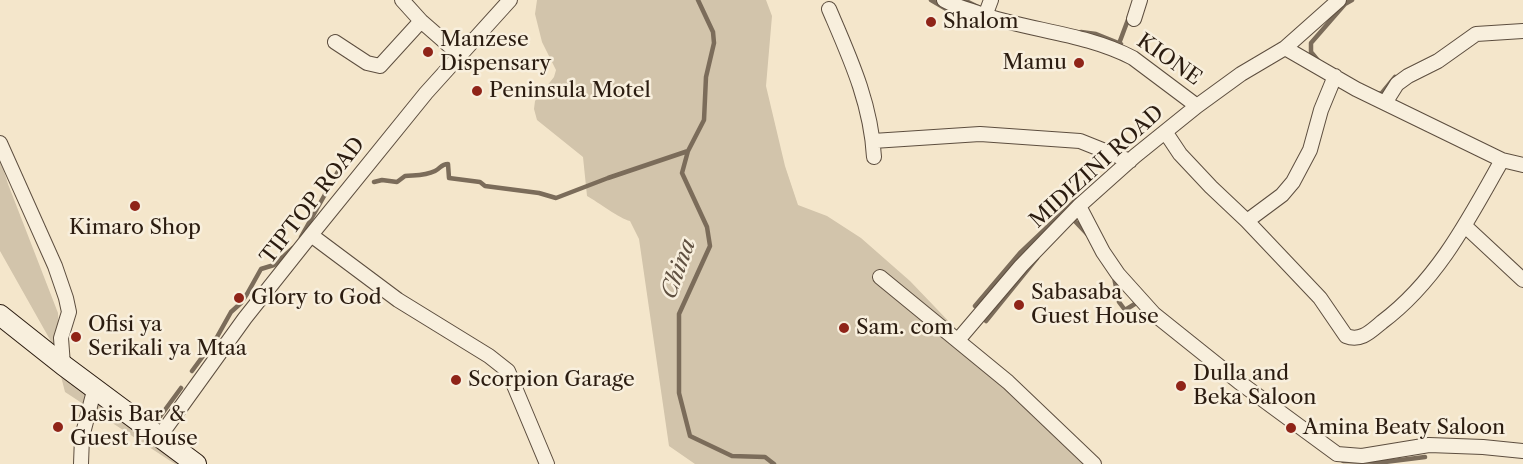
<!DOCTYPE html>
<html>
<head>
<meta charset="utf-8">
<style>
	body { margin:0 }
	canvas { display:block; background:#f4e6cb }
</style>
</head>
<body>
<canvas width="1523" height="464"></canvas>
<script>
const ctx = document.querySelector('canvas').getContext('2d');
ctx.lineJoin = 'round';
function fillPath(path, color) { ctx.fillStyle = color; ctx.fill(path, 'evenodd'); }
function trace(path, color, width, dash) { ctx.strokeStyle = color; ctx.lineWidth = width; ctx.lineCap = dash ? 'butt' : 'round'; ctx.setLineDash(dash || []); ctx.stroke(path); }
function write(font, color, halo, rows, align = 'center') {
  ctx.font = font + ' "Libre Caslon Text",serif'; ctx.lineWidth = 5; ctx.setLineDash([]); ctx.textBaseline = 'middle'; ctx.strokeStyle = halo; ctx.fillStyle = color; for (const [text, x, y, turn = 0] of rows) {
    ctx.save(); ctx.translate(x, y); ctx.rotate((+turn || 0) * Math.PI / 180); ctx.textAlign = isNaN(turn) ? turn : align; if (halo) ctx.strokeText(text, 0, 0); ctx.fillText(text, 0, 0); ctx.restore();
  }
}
const green = new Path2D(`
	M 537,0 L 766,0 L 772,16 L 766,86 L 785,166 L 798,205 L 827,216 L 861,238 L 910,281 L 1051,428 L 1088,464 L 695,464 L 669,446 L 639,239 L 630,221 C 620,219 598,202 587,196 L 583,157 L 537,120 L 534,109 L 535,101 L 554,77 L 556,70 L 542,42 L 535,14 Z
	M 0,158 L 8,184 L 58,313 L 60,359 L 196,464 L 175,464 L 65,392 L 53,345 L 0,251 Z`);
const stream = new Path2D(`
	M 698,0 L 713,32 L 714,43 L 706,77 L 704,120 L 688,151 L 682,173 L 707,227 L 710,246 L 679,314 L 679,393 L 690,436 L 732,456 L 765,457 L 774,464
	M 931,0 L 948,10 L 955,12
	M 964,0 L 978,7
	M 1081,32 L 1096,34 L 1121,44
	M 1120,41 L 1129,17
	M 1321,64 L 1311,52 L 1311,43 L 1345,4 L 1352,0
	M 1376,93 L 1381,94 L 1395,77
	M 374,182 L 382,180 L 397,182 L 405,176 C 416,175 425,176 435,171 C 441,168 441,164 448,164 L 449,178 L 480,182 L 485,186 L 539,193 L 556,198 L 608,178 L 688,151
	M 1071,217 L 1088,235
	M 301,237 L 341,166
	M 1114,277 L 1119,302 L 1125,310 L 1138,302
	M 975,306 L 1020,253 L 1076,200
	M 986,321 L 1037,258
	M 192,371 L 217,337 L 231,312 L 241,303 L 247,294 L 261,269 L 274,265 L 293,248
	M 159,418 L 181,388
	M 1343,461 L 1385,462 L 1425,457`);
const street = new Path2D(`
	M 402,0 L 421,21 L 461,56
	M 944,0 C 954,6 967,9 978,13 C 1029,31 1085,33 1133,58 L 1197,106
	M 829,9 C 850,58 871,103 874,157
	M 985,16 L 991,0
	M 1134,19 L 1140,0
	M 335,42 L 367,63 L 380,66 L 421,21
	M 1285,48 L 1356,89 L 1502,160 L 1523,165
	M 1385,103 L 1397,84 L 1408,76 L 1438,61 L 1476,34 L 1523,31
	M 1166,133 L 1180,154 L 1211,187 L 1247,221 L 1320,298 L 1346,336 C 1361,342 1371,331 1382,322 C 1437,281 1469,219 1502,160
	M 873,141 L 980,134 L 1080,141 L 1130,161
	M 0,143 L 55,266 L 66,298 L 69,312 L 61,338 L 63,365
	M 1079,206 L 1103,252 L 1118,274 L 1154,314 L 1239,382 L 1337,454 L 1362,456 L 1429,445 L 1483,447 L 1523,451
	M 1247,221 L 1282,195 L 1293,182 L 1310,150 L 1321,110 L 1335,76
	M 1465,226 L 1523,280
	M 311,235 L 398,300 L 489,356 L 508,371 L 547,464
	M 880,277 L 1008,382 L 1094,464
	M 958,340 L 1021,266 L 1079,206 L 1135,156 L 1197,106 L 1241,74 L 1285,48 L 1339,0
	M 160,436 L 245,318 L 311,235 L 426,93 L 510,0
	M 81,464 L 82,437 L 95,387`);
const secondary = new Path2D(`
	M 0,315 L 63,365 L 196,464`);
const markers = [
	[931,22,6,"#8f2418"],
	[428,52,6,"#8f2418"],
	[1079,63,6,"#8f2418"],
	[477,91,6,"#8f2418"],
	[135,206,6,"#8f2418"],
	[239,298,6,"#8f2418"],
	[1019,305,6,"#8f2418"],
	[844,328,6,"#8f2418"],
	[76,337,6,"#8f2418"],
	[456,380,6,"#8f2418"],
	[1181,386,6,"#8f2418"],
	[58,427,6,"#8f2418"],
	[1291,428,6,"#8f2418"]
];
const poiNames = [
	["Shalom",943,22],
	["Manzese",440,40],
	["Dispensary",440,64],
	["Mamu",1067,63,"right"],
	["Peninsula Motel",489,91],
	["Kimaro Shop",135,228,"center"],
	["Sabasaba",1031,293],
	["Guest House",1031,317],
	["Glory to God",251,298],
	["Ofisi ya",88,325],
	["Serikali ya Mtaa",88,349],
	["Sam. com",856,328],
	["Dulla and",1193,374],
	["Beka Saloon",1193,398],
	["Scorpion Garage",468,380],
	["Dasis Bar &",70,415],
	["Guest House",70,439],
	["Amina Beaty Saloon",1303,428]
];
const streetNames = [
	["KIONE",1169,60,35],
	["MIDIZINI ROAD",1097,167,-42],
	["TIPTOP ROAD",313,201,-52]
];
const waterNames = [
	["China",679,269,-70]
];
fillPath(green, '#d2c4ab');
trace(stream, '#7b6c5a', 4.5);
trace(street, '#5d4e3f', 16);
trace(secondary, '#2b1c10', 22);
trace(street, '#f8efdd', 14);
trace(secondary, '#f8efdd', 20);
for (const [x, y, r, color] of markers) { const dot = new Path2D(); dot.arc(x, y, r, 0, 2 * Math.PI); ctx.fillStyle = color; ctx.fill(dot); trace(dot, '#f8efdd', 2); }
write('21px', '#2b1c10', '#f8efdd', poiNames, 'left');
write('21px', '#2b1c10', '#f8efdd', streetNames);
write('italic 22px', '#605141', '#f8efdd', waterNames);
</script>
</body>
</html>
